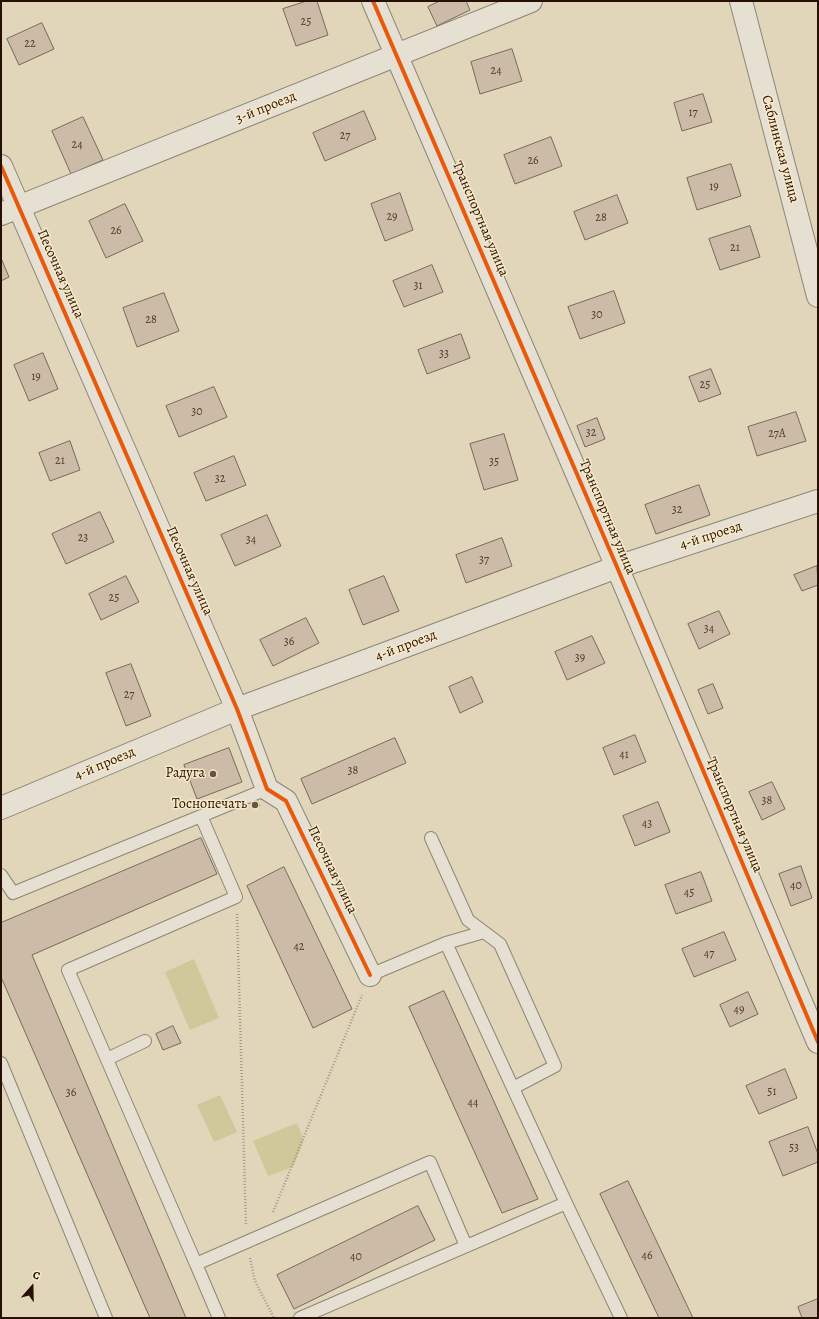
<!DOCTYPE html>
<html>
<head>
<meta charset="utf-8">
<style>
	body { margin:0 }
	#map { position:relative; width:819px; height:1319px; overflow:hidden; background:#e1d5ba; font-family:Alegreya,serif }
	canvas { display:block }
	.frame { position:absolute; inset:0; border:2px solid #270f02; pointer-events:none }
	.north { position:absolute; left:12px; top:1267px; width:40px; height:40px; -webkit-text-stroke:3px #f7e8c7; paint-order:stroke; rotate:20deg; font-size:11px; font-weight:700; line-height:16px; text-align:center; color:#270f02 }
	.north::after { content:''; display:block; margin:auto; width:14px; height:18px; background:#270f02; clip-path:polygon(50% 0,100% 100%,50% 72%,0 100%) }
</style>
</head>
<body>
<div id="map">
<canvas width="819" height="1319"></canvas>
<div class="frame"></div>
<div class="north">С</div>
</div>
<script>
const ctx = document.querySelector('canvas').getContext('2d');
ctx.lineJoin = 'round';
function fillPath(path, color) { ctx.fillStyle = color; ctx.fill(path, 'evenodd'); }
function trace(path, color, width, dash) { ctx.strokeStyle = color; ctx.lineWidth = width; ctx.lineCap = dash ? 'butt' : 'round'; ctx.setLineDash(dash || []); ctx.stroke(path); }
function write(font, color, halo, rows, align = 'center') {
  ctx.font = font + ' Alegreya,serif'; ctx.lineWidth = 3; ctx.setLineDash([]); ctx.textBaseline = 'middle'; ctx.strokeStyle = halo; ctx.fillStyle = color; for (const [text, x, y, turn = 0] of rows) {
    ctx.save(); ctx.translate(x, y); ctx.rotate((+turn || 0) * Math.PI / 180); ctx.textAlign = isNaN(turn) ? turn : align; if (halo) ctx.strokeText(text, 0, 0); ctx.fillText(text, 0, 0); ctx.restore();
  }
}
const green = new Path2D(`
	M 194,959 L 219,1018 L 190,1030 L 165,972 Z
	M 220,1095 L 237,1132 L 214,1142 L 197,1105 Z
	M 297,1123 L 304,1140 L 293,1167 L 268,1176 L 253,1141 Z`);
const building = new Path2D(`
	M 307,1 L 317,1 L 328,35 L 296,46 L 283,9 Z
	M 440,1 L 466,1 L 470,10 L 437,26 L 428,7 Z
	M 42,23 L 54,49 L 19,65 L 7,39 Z
	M 512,49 L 522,81 L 480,94 L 471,62 Z
	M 703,94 L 712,122 L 682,131 L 674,103 Z
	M 364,111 L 376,139 L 325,161 L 313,133 Z
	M 83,117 L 103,160 L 71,174 L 52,131 Z
	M 551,137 L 562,166 L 515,184 L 504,155 Z
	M 731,164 L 741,196 L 697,210 L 687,178 Z
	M 400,193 L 413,230 L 385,241 L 371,204 Z
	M 617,195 L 628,223 L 585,240 L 574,212 Z
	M 125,204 L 143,241 L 106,258 L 89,221 Z
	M 750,226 L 760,257 L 720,270 L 709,239 Z
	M 1,258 L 9,277 L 1,281 Z
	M 432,265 L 443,292 L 404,307 L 393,281 Z
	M 614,291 L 625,323 L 580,339 L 568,307 Z
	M 164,293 L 179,331 L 137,347 L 123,308 Z
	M 461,334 L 470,358 L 427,374 L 418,350 Z
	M 43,353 L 58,389 L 29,401 L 14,365 Z
	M 711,369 L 721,394 L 699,402 L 689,377 Z
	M 214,387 L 227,417 L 179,437 L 166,406 Z
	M 796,412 L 806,441 L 757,456 L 748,427 Z
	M 597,418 L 605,439 L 585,447 L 577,426 Z
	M 504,434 L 518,480 L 484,490 L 470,444 Z
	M 70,441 L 80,470 L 50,481 L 39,453 Z
	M 234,456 L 246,485 L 206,501 L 194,473 Z
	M 699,485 L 710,515 L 656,534 L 645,505 Z
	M 100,512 L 114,542 L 66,564 L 52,534 Z
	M 267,515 L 281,546 L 235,566 L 221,535 Z
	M 502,538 L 512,566 L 466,583 L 456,555 Z
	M 817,566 L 818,585 L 802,591 L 794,575 Z
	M 126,576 L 139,602 L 101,620 L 89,594 Z
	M 384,576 L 399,611 L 363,625 L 349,590 Z
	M 719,611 L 730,634 L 699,649 L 688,624 Z
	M 306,618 L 319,643 L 273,666 L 260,640 Z
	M 592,636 L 605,663 L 567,680 L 555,652 Z
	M 131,664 L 151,716 L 126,726 L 106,673 Z
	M 472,677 L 483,702 L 460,713 L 449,687 Z
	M 713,684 L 723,708 L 708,714 L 698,690 Z
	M 635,735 L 646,762 L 614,775 L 603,748 Z
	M 395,738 L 406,763 L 312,804 L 301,779 Z
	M 229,748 L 242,782 L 197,799 L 184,765 Z
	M 772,782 L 785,809 L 762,820 L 749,792 Z
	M 258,802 L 260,806 L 252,808 L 251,804 Z
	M 658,802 L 670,832 L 635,846 L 623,816 Z
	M 201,838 L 217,874 L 32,955 L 186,1318 L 150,1318 L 1,977 L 1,923 Z
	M 801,866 L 812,898 L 791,906 L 779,874 Z
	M 284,867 L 352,1009 L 313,1028 L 247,886 Z
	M 701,872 L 712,901 L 676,914 L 665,885 Z
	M 724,932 L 736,960 L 694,977 L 682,949 Z
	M 444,991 L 538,1199 L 502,1213 L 409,1007 Z
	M 748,992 L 758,1014 L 730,1027 L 720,1005 Z
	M 173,1026 L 181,1043 L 163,1050 L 156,1034 Z
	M 785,1069 L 797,1098 L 759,1114 L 746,1086 Z
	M 808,1127 L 818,1154 L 818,1162 L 783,1176 L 769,1142 Z
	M 628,1181 L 693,1318 L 659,1318 L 600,1194 Z
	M 418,1206 L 435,1240 L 294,1309 L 277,1275 Z
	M 818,1299 L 818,1318 L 802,1318 L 798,1307 Z`);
const path = new Path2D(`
	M 237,914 L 246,1225
	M 273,1212 L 362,995
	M 250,1258 L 255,1281 L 274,1318`);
const service = new Path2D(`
	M 431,838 L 468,920 L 500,944 L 555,1066 L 513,1088
	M 1,875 L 13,893 L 267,789
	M 446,943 L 484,932
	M 370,975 L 446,943 L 566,1203 L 621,1318
	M 107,1059 L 145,1041
	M 1,1063 L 106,1318
	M 196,1264 L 68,970 L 236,897 L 201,816
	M 219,1318 L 196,1264 L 430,1162 L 466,1246
	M 300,1318 L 566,1203`);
const minor = new Path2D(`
	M 373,1 L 617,567 L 818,1042
	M 741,1 L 818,296
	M 1,166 L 237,709 L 267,789 L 286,801 L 370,975
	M 1,214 L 531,1
	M 1,808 L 237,709 L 617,567 L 818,501`);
const cycleway = new Path2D(`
	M 373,1 L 617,567 L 818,1042
	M 1,166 L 237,709 L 267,789 L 286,801 L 370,975`);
const markers = [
	[213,774,4,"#685442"],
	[255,805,4,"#685442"]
];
const numberNames = [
	["25",306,22],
	["22",30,44],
	["24",496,71],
	["17",693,113],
	["27",345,136],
	["24",77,145],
	["26",533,161],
	["19",714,187],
	["29",392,217],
	["28",601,218],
	["26",116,231],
	["21",735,248],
	["31",418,286],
	["30",597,315],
	["28",151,320],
	["33",444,354],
	["19",36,377],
	["25",705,385],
	["30",197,412],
	["32",591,433],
	["27А",777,434],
	["21",60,461],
	["35",494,462],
	["32",220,479],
	["32",677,510],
	["23",83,538],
	["34",251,540],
	["37",484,560],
	["25",114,598],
	["34",709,629],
	["36",289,642],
	["39",580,658],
	["27",129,695],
	["41",624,755],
	["38",353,771],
	["38",767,801],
	["43",647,824],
	["40",796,886],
	["45",689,893],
	["42",299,947],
	["47",709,954],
	["49",739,1010],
	["51",772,1092],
	["36",71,1093],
	["44",473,1103],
	["53",794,1148],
	["46",647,1256],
	["40",356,1257]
];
const streetNames = [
	["3-й проезд",266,108,-22],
	["Саблинская улица",780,149,75],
	["Транспортная улица",480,219,67],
	["Песочная улица",60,274,66],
	["Транспортная улица",607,517,67],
	["4-й проезд",711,536,-18],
	["Песочная улица",189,571,66],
	["4-й проезд",406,646,-21],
	["4-й проезд",105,764,-23],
	["Транспортная улица",734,815,67],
	["Песочная улица",332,870,64]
];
const poiNames = [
	["Радуга",205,774],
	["Тоснопечать",247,805]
];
fillPath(green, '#d0c89b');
fillPath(building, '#ccbba7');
trace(building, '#746a5b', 1);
trace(service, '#8e8574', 14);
trace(minor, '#8e8574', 24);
trace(path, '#a19a8e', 2.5, [1, 2]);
trace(service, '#e6e0d3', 12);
trace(minor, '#e6e0d3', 22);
trace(cycleway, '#e8590c', 4);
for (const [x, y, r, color] of markers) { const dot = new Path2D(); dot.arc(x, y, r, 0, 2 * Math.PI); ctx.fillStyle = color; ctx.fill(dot); trace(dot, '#f7e8c7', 1.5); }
write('12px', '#503a2b', null, numberNames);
write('14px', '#270f02', '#f7e8c7', streetNames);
write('14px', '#270f02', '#f7e8c7', poiNames, 'right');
</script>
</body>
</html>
